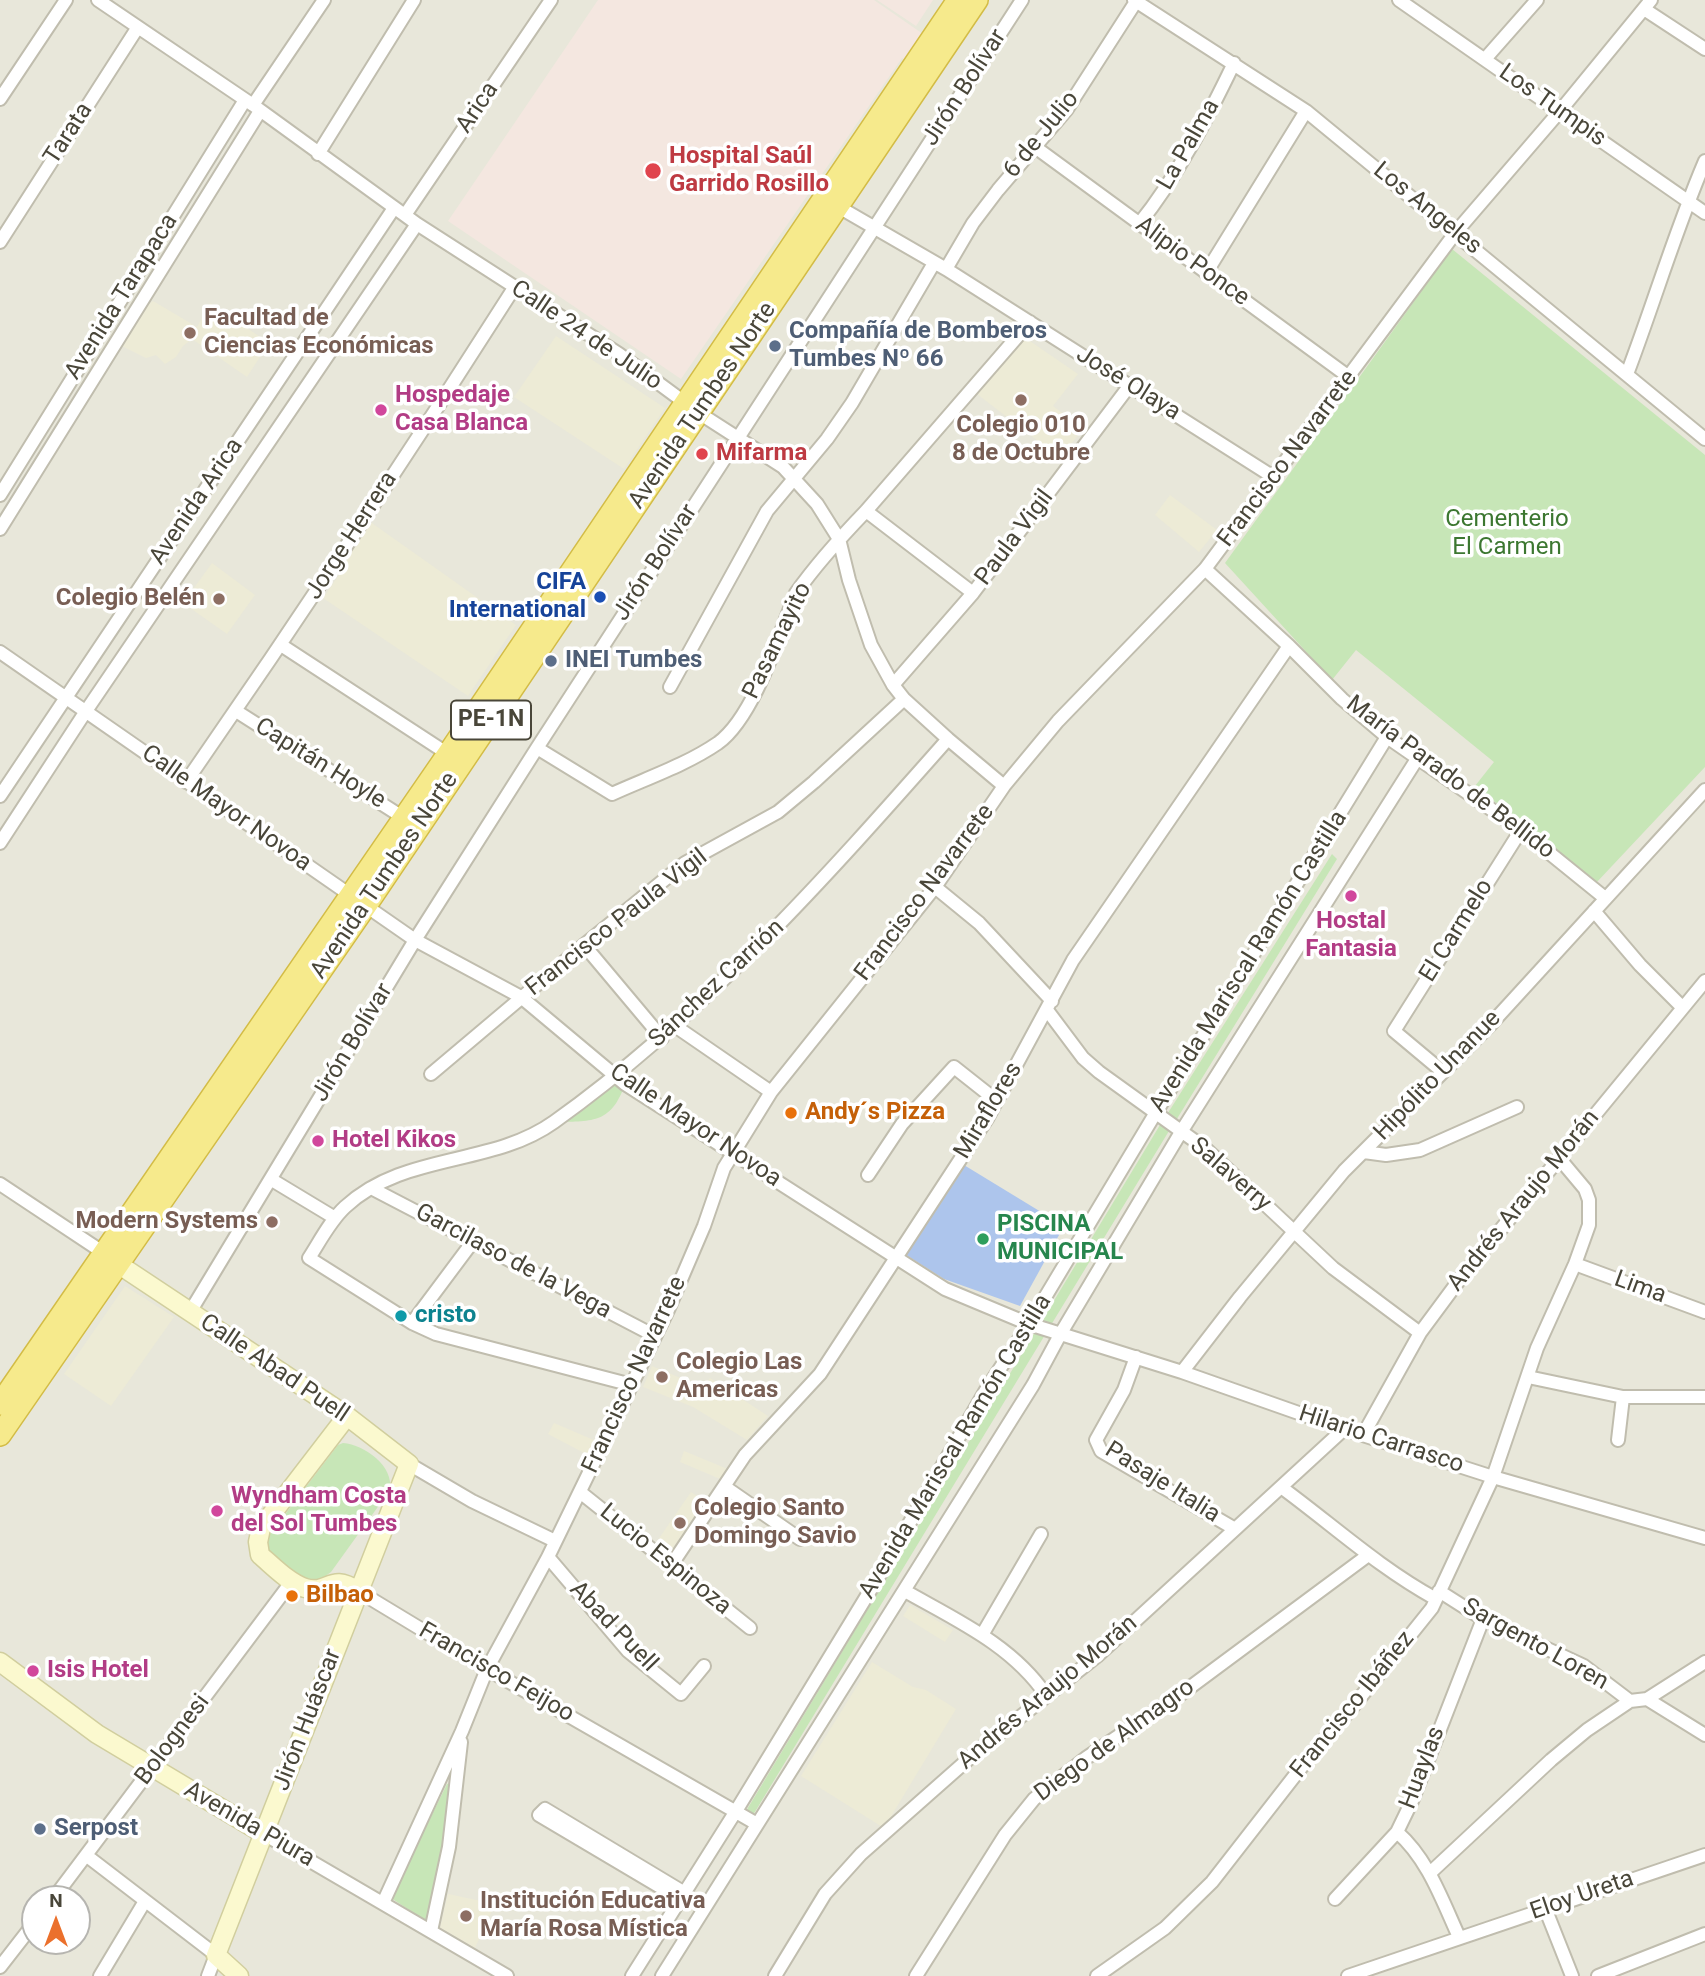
<!DOCTYPE html>
<html>
<head>
<meta charset="utf-8">
<style>
	body { margin:0 }
	#map { position:relative; width:1705px; height:1976px; overflow:hidden; background:#f5f4eb; font-family:Roboto,sans-serif }
	canvas { display:block }
	.north { position:absolute; left:21px; top:1885px; width:70px; height:70px; box-sizing:border-box; background:#fff; border:2px solid #b6b5b0; border-radius:50%; rotate:0deg; font-size:19px; font-weight:700; line-height:28px; text-align:center; color:#494639 }
	.north::after { content:''; display:block; margin:auto; width:24px; height:32px; background:#eb702c; clip-path:polygon(50% 0,100% 100%,50% 72%,0 100%) }
</style>
</head>
<body>
<div id="map">
<canvas width="1705" height="1976"></canvas>
<div class="north">N</div>
</div>
<script>
const ctx = document.querySelector('canvas').getContext('2d');
ctx.lineJoin = 'round';
function fillPath(path, color) { ctx.fillStyle = color; ctx.fill(path, 'evenodd'); }
function trace(path, color, width, dash) { ctx.strokeStyle = color; ctx.lineWidth = width; ctx.lineCap = dash ? 'butt' : 'round'; ctx.setLineDash(dash || []); ctx.stroke(path); }
function write(font, color, halo, rows, align = 'center') {
  ctx.font = font + ' Roboto,sans-serif'; ctx.lineWidth = 7; ctx.setLineDash([]); ctx.textBaseline = 'middle'; ctx.strokeStyle = halo; ctx.fillStyle = color; for (const [text, x, y, turn = 0] of rows) {
    ctx.save(); ctx.translate(x, y); ctx.rotate((+turn || 0) * Math.PI / 180); ctx.textAlign = isNaN(turn) ? turn : align; if (halo) ctx.strokeText(text, 0, 0); ctx.fillText(text, 0, 0); ctx.restore();
  }
}
const residential = new Path2D(`
	M 0,0 L 1705,0 L 1705,1976 L 0,1976 ZM 35,1899 L 77,1899 L 77,1941 L 35,1941 Z`);
const education = new Path2D(`
	M 153,301 L 197,327 L 210,303 L 269,343 L 247,377 L 192,339 L 183,346 L 176,357 L 165,364 L 156,355 L 146,358 L 118,344 L 134,314 Z
	M 556,336 L 665,408 L 624,469 L 514,397 Z
	M 1024,337 L 1078,374 L 1053,406 L 1083,429 L 1060,458 L 977,394 Z
	M 1170,495 L 1217,530 L 1199,552 L 1155,515 Z
	M 369,521 L 516,625 L 468,696 L 323,598 L 341,572 L 356,539 Z
	M 212,563 L 255,595 L 227,634 L 183,603 Z
	M 125,1286 L 174,1317 L 111,1406 L 64,1374 Z
	M 652,1366 L 702,1387 L 710,1378 L 768,1416 L 747,1440 L 693,1407 L 643,1387 Z
	M 554,1423 L 596,1441 L 590,1456 L 548,1434 Z
	M 684,1451 L 730,1470 L 725,1481 L 680,1462 Z
	M 691,1492 L 705,1501 L 669,1554 L 655,1544 Z
	M 910,1605 L 953,1630 L 945,1642 L 903,1616 Z
	M 872,1662 L 913,1687 L 926,1690 L 956,1709 L 884,1828 L 801,1776 Z
	M 448,1894 L 495,1904 L 475,1948 L 440,1928 Z`);
const medical = new Path2D(`
	M 598,0 L 874,0 L 923,34 L 905,60 L 902,58 L 681,379 L 448,221 Z
	M 877,0 L 933,0 L 916,26 Z`);
const green = new Path2D(`
	M 1452,249 L 1705,455 L 1705,767 L 1596,883 L 1475,786 L 1494,762 L 1356,650 L 1332,680 L 1225,563 Z
	M 1332,854 L 1337,859 L 1175,1122 L 1166,1116 Z
	M 615,1074 L 625,1084 C 611,1125 591,1121 553,1122 Z
	M 1163,1120 L 1172,1126 L 750,1820 L 743,1816 Z
	M 343,1443 C 365,1445 394,1466 390,1490 L 331,1572 L 321,1579 L 308,1582 L 266,1554 L 267,1538 L 338,1445 Z
	M 451,1783 L 454,1787 L 429,1919 L 423,1919 L 391,1898 L 447,1784 Z`);
const water = new Path2D(`
	M 959,1162 L 1064,1226 L 1020,1306 L 944,1279 L 900,1251 Z`);
const minor = new Path2D(`
	M 98,0 L 253,105 L 417,224 L 619,354 L 699,413 L 783,467 L 817,504 L 839,539 L 849,580 L 871,645 L 893,685 L 904,699 L 948,739 L 1004,786
	M 1134,0 L 1306,111 L 1705,439
	M 1399,0 L 1705,213
	M 1644,9 L 1705,49
	M 1485,59 L 1537,0
	M 0,99 L 66,0
	M 253,105 L 324,0
	M 1035,147 L 1349,377
	M 318,154 L 414,0
	M 837,206 L 946,269 L 1275,478
	M 405,215 L 551,0
	M 1139,224 C 1177,177 1208,117 1234,63
	M 0,242 L 138,27
	M 946,269 L 973,223 L 998,190 L 1067,109 L 1137,0
	M 1206,273 L 1306,111
	M 1627,374 C 1654,303 1675,231 1705,161
	M 0,495 L 245,100
	M 866,511 L 973,593
	M 0,529 L 260,111
	M 1205,569 L 1289,646 L 1342,699 L 1387,737 L 1521,830 L 1605,898
	M 281,645 L 448,754
	M 0,652 L 415,940 L 521,997 L 625,1084 L 945,1289 L 1029,1324 L 1182,1372 L 1344,1429 L 1493,1477 L 1705,1538
	M 893,685 L 973,593 L 1130,385
	M 670,687 L 767,511 L 827,439 L 852,403 L 934,263
	M 236,711 L 404,818
	M 537,748 L 612,794 C 647,778 686,765 718,743 C 754,717 779,635 796,593 C 817,563 841,537 866,511 L 1030,322
	M 186,782 C 299,619 408,455 514,288
	M 0,796 L 394,208
	M 0,843 L 86,711 L 417,224
	M 935,887 L 979,923 L 1052,1001
	M 1594,911 L 1640,965 L 1682,1007
	M 584,945 L 662,1038
	M 1047,1010 L 1083,1058 L 1099,1072 L 1206,1149 L 1333,1268 L 1420,1333
	M 675,1026 L 771,1092
	M 1443,1072 L 1394,1031 L 1521,830
	M 431,1074 L 584,945 L 685,863 L 778,812 L 814,782 L 904,699
	M 1364,1152 L 1386,1155 L 1420,1150 L 1517,1107
	M 868,1175 L 902,1124 L 954,1067 L 997,1101
	M 272,1180 L 335,1218
	M 0,1184 L 104,1253
	M 371,1188 L 655,1336
	M 1575,1264 L 1705,1312
	M 190,1312 L 415,940 L 537,748 L 1022,0
	M 412,1323 L 474,1240
	M 1136,1357 L 1124,1390 L 1096,1440 L 1101,1451 L 1235,1529
	M 1182,1372 L 1240,1297 L 1344,1171 L 1491,1024 L 1705,790
	M 1528,1377 L 1623,1397 L 1705,1397
	M 632,1385 L 436,1334 L 412,1323 L 309,1258 C 320,1241 330,1221 345,1207 C 404,1152 491,1167 554,1122 C 705,1014 826,877 948,739
	M 1363,1435 L 1420,1333 L 1460,1279 L 1705,981
	M 1618,1440 L 1623,1397
	M 409,1464 L 472,1501 L 555,1541
	M 725,1487 L 800,1539
	M 1281,1487 C 1334,1526 1378,1567 1436,1599
	M 580,1492 L 750,1628
	M 548,1557 L 628,1651 L 681,1694 L 704,1666
	M 672,1564 L 745,1455 L 820,1374 L 988,1117 L 1073,960 L 1289,646
	M 358,1591 L 487,1669 L 757,1824
	M 905,1591 C 956,1620 1012,1645 1046,1695
	M 1439,1591 L 1483,1619 L 1584,1666 L 1630,1701
	M 982,1635 L 1041,1534
	M 1647,1699 L 1705,1735
	M 1397,1832 C 1428,1859 1442,1900 1459,1937
	M 264,1834 L 507,1976
	M 87,1856 L 216,1955 L 208,1976
	M 1430,1873 L 1551,1760 L 1587,1730 L 1630,1701 L 1647,1699 L 1705,1662
	M 679,1898 L 539,1815 L 545,1809 L 683,1892
	M 53,1899 L 292,1581
	M 1335,1899 L 1397,1832 L 1412,1801 L 1483,1619
	M 383,1903 L 462,1731 L 487,1669 L 548,1557 L 668,1310 L 704,1226 L 724,1168 L 771,1092 L 935,887 L 1004,786 L 1058,721 L 1205,569 L 1456,232 L 1560,111 L 1651,0
	M 1545,1908 L 1572,1976
	M 431,1931 L 449,1847 L 461,1742
	M 0,1967 L 35,1922
	M 100,1976 L 145,1901
	M 632,1976 L 736,1811 L 879,1576 L 986,1390 L 1029,1324 L 1155,1114 L 1387,737
	M 662,1976 L 1033,1385 L 1061,1333 L 1181,1132 L 1417,759
	M 775,1976 L 825,1894 L 861,1854 L 981,1748 L 1097,1656 L 1344,1429
	M 916,1976 L 1005,1835 L 1034,1799 L 1086,1758 L 1181,1694 L 1367,1556
	M 1097,1976 L 1165,1928 L 1212,1882 L 1314,1751 L 1351,1709 L 1432,1608 L 1493,1477 L 1537,1348 L 1575,1264 L 1589,1225 L 1589,1200 L 1585,1189 L 1559,1158
	M 1348,1976 L 1705,1855
	M 1598,1976 L 1705,1934`);
const secondary = new Path2D(`
	M 109,1258 L 347,1416 L 409,1464 L 216,1955 L 239,1976
	M 347,1416 L 261,1528 L 258,1542 L 260,1555 C 273,1566 288,1582 305,1588 C 330,1595 329,1572 358,1591
	M 0,1662 L 97,1734 L 264,1834`);
const trunk = new Path2D(`
	M 0,1404 L 448,754 L 958,0
	M 0,1435 L 365,907 L 977,0`);
const markers = [
	[653,171,9,"#e0444e"],
	[190,333,7,"#8d6e63"],
	[775,346,7,"#5c6f8a"],
	[1021,400,7,"#8d6e63"],
	[381,410,7,"#d1479c"],
	[702,454,7,"#e0444e"],
	[600,597,7,"#1a4fb4"],
	[219,599,7,"#8d6e63"],
	[551,661,7,"#5c6f8a"],
	[1351,896,7,"#d1479c"],
	[791,1113,7,"#e8710a"],
	[318,1141,7,"#d1479c"],
	[272,1222,7,"#8d6e63"],
	[983,1239,7,"#2e9e5b"],
	[401,1316,7,"#0f9aa8"],
	[662,1377,7,"#8d6e63"],
	[217,1511,7,"#d1479c"],
	[680,1523,7,"#8d6e63"],
	[292,1596,7,"#e8710a"],
	[33,1671,7,"#d1479c"],
	[40,1829,7,"#5c6f8a"],
	[466,1916,7,"#8d6e63"]
];
const shields = [
	[491,720,80]
];
const shieldNames = [
	["PE-1N",491,720]
];
const streetNames = [
	["Jirón Bolívar",965,88,-57],
	["Los Tumpis",1552,106,35],
	["Arica",478,108,-56],
	["Tarata",69,134,-57],
	["6 de Julio",1042,135,-51],
	["La Palma",1189,145,-60],
	["Los Angeles",1427,209,39],
	["Alipio Ponce",1192,262,36],
	["Avenida Tarapaca",122,297,-58],
	["Calle 24 de Julio",586,336,34],
	["José Olaya",1128,384,32],
	["Avenida Tumbes Norte",703,406,-56],
	["Francisco Navarrete",1288,459,-53],
	["Avenida Arica",197,502,-56],
	["Jorge Herrera",352,536,-57],
	["Paula Vigil",1015,538,-53],
	["Jirón Bolívar",656,563,-57],
	["Pasamayito",778,641,-64],
	["Capitán Hoyle",320,764,32],
	["María Parado de Bellido",1450,778,37],
	["Calle Mayor Novoa",226,809,35],
	["Avenida Tumbes Norte",385,876,-56],
	["Francisco Navarrete",925,893,-53],
	["Francisco Paula Vigil",617,923,-38],
	["El Carmelo",1457,931,-58],
	["Avenida Mariscal Ramón Castilla",1249,962,-58],
	["Sánchez Carrión",717,984,-43],
	["Jirón Bolívar",353,1043,-59],
	["Hipólito Unanue",1438,1076,-46],
	["Miraflores",989,1111,-59],
	["Calle Mayor Novoa",695,1126,34],
	["Salaverry",1230,1175,41],
	["Andrés Araujo Morán",1524,1201,-51],
	["Garcilaso de la Vega",513,1262,28],
	["Lima",1640,1288,20],
	["Calle Abad Puell",274,1369,34],
	["Francisco Navarrete",635,1375,-65],
	["Hilario Carrasco",1381,1440,18],
	["Avenida Mariscal Ramón Castilla",956,1447,-59],
	["Pasaje Italia",1162,1483,32],
	["Lucio Espinoza",665,1560,39],
	["Abad Puell",613,1627,46],
	["Sargento Loren",1535,1645,29],
	["Francisco Feijoo",496,1673,30],
	["Andrés Araujo Morán",1048,1693,-40],
	["Francisco Ibáñez",1353,1705,-51],
	["Jirón Huáscar",308,1720,-69],
	["Bolognesi",173,1740,-53],
	["Diego de Almagro",1115,1741,-36],
	["Huaylas",1423,1768,-69],
	["Avenida Piura",249,1825,30],
	["Eloy Ureta",1582,1896,-19]
];
const healthNames = [
	["Hospital Saúl",669,157],
	["Garrido Rosillo",669,185],
	["Mifarma",716,454]
];
const educationNames = [
	["Facultad de",204,319],
	["Ciencias Económicas",204,347],
	["Colegio 010",1021,426,"center"],
	["8 de Octubre",1021,454,"center"],
	["Colegio Belén",205,599,"right"],
	["Modern Systems",258,1222,"right"],
	["Colegio Las",676,1363],
	["Americas",676,1391],
	["Colegio Santo",694,1509],
	["Domingo Savio",694,1537],
	["Institución Educativa",480,1902],
	["María Rosa Mística",480,1930]
];
const serviceNames = [
	["Compañía de Bomberos",789,332],
	["Tumbes Nº 66",789,360],
	["INEI Tumbes",565,661],
	["Serpost",54,1829]
];
const hotelNames = [
	["Hospedaje",395,396],
	["Casa Blanca",395,424],
	["Hostal",1351,922,"center"],
	["Fantasia",1351,950,"center"],
	["Hotel Kikos",332,1141],
	["Wyndham Costa",231,1497],
	["del Sol Tumbes",231,1525],
	["Isis Hotel",47,1671]
];
const parkNames = [
	["Cementerio",1507,520],
	["El Carmen",1507,548]
];
const transitNames = [
	["CIFA",586,583],
	["International",586,611]
];
const foodNames = [
	["Andy´s Pizza",805,1113],
	["Bilbao",306,1596]
];
const leisureNames = [
	["PISCINA",997,1225],
	["MUNICIPAL",997,1253]
];
const cultureNames = [
	["cristo",415,1316]
];
fillPath(residential, '#e8e7da');
fillPath(education, '#edebd6');
fillPath(medical, '#f4e7e0');
fillPath(green, '#c7e6b7');
fillPath(water, '#adc5ec');
trace(minor, '#c0bdae', 16);
trace(secondary, '#d1ce9e', 21);
trace(trunk, '#d3bc46', 24);
trace(minor, '#fff', 12);
trace(secondary, '#fbf9cf', 18);
trace(trunk, '#f6ea8c', 21);
for (const [x, y, r, color] of markers) { const dot = new Path2D(); dot.arc(x, y, r, 0, 2 * Math.PI); ctx.fillStyle = color; ctx.fill(dot); trace(dot, '#fff', 2.5); }
for (const [x, y, w] of shields) { const box = new Path2D(); box.roundRect(x - w / 2, y - 19.5, w, 39, 5); ctx.fillStyle = '#fff'; ctx.fill(box); trace(box, '#494639', 2); }
write('bold 23px', '#494639', null, shieldNames);
write('24px', '#494639', '#fff', streetNames);
write('bold 24px', '#be3a42', '#fff', healthNames, 'left');
write('bold 24px', '#785e54', '#fff', educationNames, 'left');
write('bold 24px', '#4e5e75', '#fff', serviceNames, 'left');
write('bold 24px', '#b23c85', '#fff', hotelNames, 'left');
write('24px', '#3c7730', '#fff', parkNames);
write('bold 24px', '#164399', '#fff', transitNames, 'right');
write('bold 24px', '#c56008', '#fff', foodNames, 'left');
write('bold 24px', '#27864d', '#fff', leisureNames, 'left');
write('bold 24px', '#0d838f', '#fff', cultureNames, 'left');
</script>
</body>
</html>
